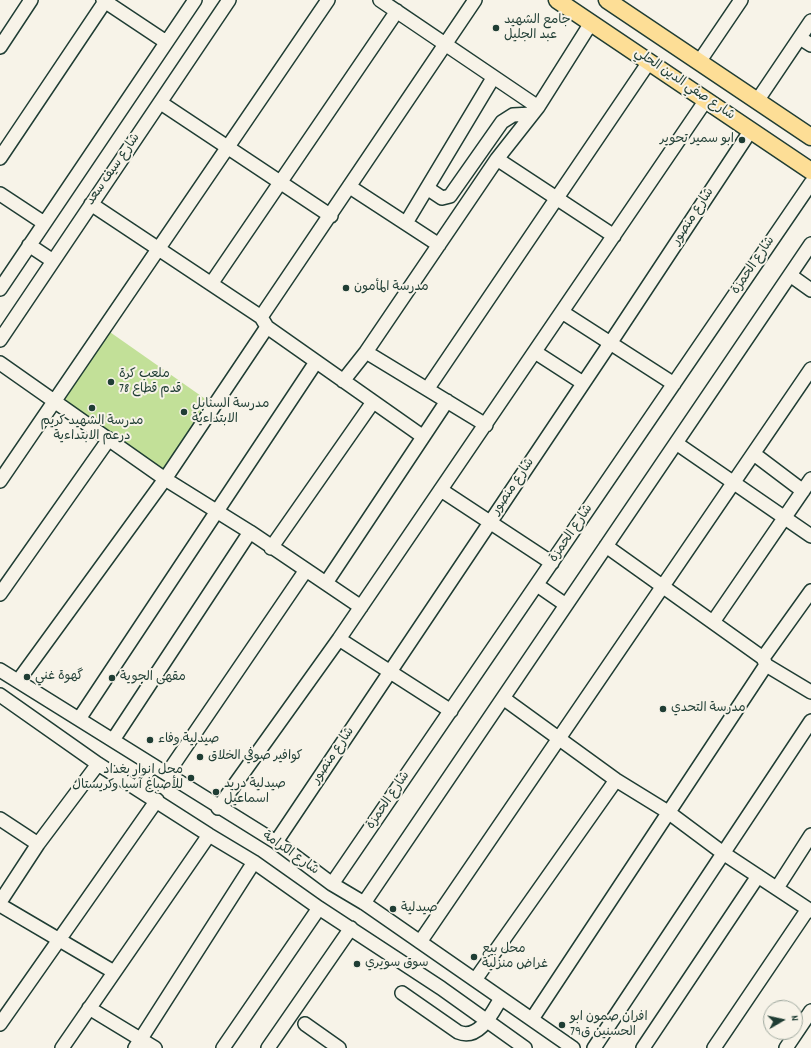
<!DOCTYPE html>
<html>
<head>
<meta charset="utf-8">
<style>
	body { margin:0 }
	#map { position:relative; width:811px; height:1048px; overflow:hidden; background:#f7f3e8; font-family:Dekko,sans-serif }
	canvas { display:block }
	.north { position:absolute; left:763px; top:1000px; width:40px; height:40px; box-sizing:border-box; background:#f7f3e8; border:1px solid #a1aaa0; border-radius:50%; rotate:81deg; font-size:11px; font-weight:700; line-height:16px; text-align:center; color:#1f3d34 }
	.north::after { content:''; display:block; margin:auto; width:14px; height:18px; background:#1f3d34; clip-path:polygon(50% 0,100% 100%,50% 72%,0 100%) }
</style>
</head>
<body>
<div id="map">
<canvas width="811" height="1048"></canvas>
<div class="north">N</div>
</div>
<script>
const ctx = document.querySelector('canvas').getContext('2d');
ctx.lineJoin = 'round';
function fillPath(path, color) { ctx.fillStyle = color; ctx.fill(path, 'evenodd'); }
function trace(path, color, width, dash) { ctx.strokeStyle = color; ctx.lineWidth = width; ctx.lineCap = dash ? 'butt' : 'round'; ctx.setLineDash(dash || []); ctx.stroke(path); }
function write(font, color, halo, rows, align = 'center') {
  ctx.font = font + ' Dekko,"Playpen Sans Arabic",sans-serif'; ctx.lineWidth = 4; ctx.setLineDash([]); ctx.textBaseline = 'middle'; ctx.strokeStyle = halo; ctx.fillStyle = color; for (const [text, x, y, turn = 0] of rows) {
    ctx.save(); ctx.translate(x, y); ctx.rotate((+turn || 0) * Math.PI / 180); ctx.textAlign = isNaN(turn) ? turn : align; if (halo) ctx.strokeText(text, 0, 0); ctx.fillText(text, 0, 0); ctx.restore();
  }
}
const green = new Path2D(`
	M 107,330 L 214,405 L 165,479 L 55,401 Z`);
const minor = new Path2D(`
	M 103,0 L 166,42
	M 380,0 L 538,107
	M 800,38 L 811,45
	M 0,47 L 31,0
	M 699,62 L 741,0
	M 757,101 L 811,21
	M 161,103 L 331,216
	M 0,158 L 106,0
	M 497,159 L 614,236
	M 350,187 L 439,245
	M 427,188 L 442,198 L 450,196 L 502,122 L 513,115 L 532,114
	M 0,194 L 44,223
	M 91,204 L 261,317 L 267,327 L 422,436
	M 406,223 L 493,78
	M 29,245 L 53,261
	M 790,275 L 811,290
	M 211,284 L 397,11
	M 0,289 L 195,0
	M 562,312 L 674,384
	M 261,317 L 475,0
	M 0,340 L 229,0
	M 366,352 L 486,425
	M 535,352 L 583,383
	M 0,363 L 165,479 L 250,532 L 361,607
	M 343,381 L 366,352 L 497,159 L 538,107 L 591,23
	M 428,388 L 649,62
	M 676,443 L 811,536
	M 754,454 L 803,491
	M 0,481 L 328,0
	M 441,490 L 552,563
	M 606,546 L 763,658 L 766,665 L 811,692
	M 271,548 L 373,402
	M 326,583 L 447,401
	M 537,585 L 566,605
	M 0,594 L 109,439
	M 713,622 L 811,479
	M 339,639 L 451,711
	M 763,658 L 811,591
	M 0,670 L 276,842 L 332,884 L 364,903 L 573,1048
	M 18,681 L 165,479 L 267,327
	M 0,695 L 98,764 L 209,835 L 254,862 L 319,908 L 441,988 L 525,1048
	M 503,698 L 616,780 L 668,812 L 723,853 L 811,911
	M 79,719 L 316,362
	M 113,740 L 250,532
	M 167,774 L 306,570
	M 137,788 L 152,765
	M 218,808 L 339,639 L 706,100
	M 0,819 L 38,844
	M 276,842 L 611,342 L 751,130
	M 332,884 L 811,183
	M 777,888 L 811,835
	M 0,902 L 38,844 L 98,764
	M 364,903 L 811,244
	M 0,905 L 114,972
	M 420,942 L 811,369
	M 475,980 L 616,780
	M 402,993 L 458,1032 C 479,1041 492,1013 501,998
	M 89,1008 L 155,1048
	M 532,1019 L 766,665
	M 0,1024 L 157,800
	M 305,1024 L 339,1048
	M 62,1048 L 209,835
	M 135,1048 L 254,862
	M 223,1048 L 319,908
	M 268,1048 L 351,928
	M 594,1048 L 811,721
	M 643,1048 L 758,876
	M 714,1048 L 808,909
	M 786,1048 L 811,1011`);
const major = new Path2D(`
	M 557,0 L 811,171
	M 607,0 L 811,137`);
const markers = [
	[496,28,4,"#1f3d34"],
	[742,140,4,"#1f3d34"],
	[346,288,4,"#1f3d34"],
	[111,382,4,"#1f3d34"],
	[92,408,4,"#1f3d34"],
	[184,412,4,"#1f3d34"],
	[27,677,4,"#1f3d34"],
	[112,678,4,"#1f3d34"],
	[663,709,4,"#1f3d34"],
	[150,740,4,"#1f3d34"],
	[200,757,4,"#1f3d34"],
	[191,778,4,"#1f3d34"],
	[216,792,4,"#1f3d34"],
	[393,909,4,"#1f3d34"],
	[474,957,4,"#1f3d34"],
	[357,964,4,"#1f3d34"],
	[562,1025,4,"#1f3d34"]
];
const poiNames = [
	["جامع الشهيد",504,21],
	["عبد الجليل",504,36],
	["ابو سمير تحوير",734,140,"right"],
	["مدرسة المأمون",354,288],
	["ملعب كرة",119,375],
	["قدم قطاع 78",119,390],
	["مدرسة السنابل",192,405],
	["الابتداءية",192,420],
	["مدرسة الشهيد كريم",92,422,"center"],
	["درعم الابتداءية",92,437,"center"],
	["گهوة غني",35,677],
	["مقهى الجوية",120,678],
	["مدرسة التحدي",671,709],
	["صيدلية وفاء",158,740],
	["كوافير صوفي الخلاق",208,757],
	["محل انوار بغداد",183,771,"right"],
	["للأصباغ آسيا وكريستال",183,786,"right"],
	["صيدلية دريد",224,785],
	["اسماعيل",224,800],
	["صيدلية",401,909],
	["محل بيع",482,950],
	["غراض منزلية",482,965],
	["سوق سويري",365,964],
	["افران صمون ابو",570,1018],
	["الحسنين ق79",570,1033]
];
const streetNames = [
	["شارع صفي الدين الحلي",684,85,34],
	["شارع سيف سعد",114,170,-55],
	["شارع منصور",694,217,-57],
	["شارع الحمزة",754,266,-56],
	["شارع منصور",514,487,-56],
	["شارع الحمزة",572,534,-56],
	["شارع منصور",334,756,-56],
	["شارع الحمزة",389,801,-56],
	["شارع الكرامة",290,854,35]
];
fillPath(green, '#c2e098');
trace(minor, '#1f3d34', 16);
trace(major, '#1f3d34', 19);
trace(minor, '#f7f3e8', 13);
trace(major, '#fdde96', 16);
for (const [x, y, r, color] of markers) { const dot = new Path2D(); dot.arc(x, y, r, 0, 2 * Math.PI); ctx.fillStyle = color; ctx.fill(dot); trace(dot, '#f7f3e8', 1.5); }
write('13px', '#1f3d34', '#f7f3e8', poiNames, 'left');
write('13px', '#1f3d34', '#f7f3e8', streetNames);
</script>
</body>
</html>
